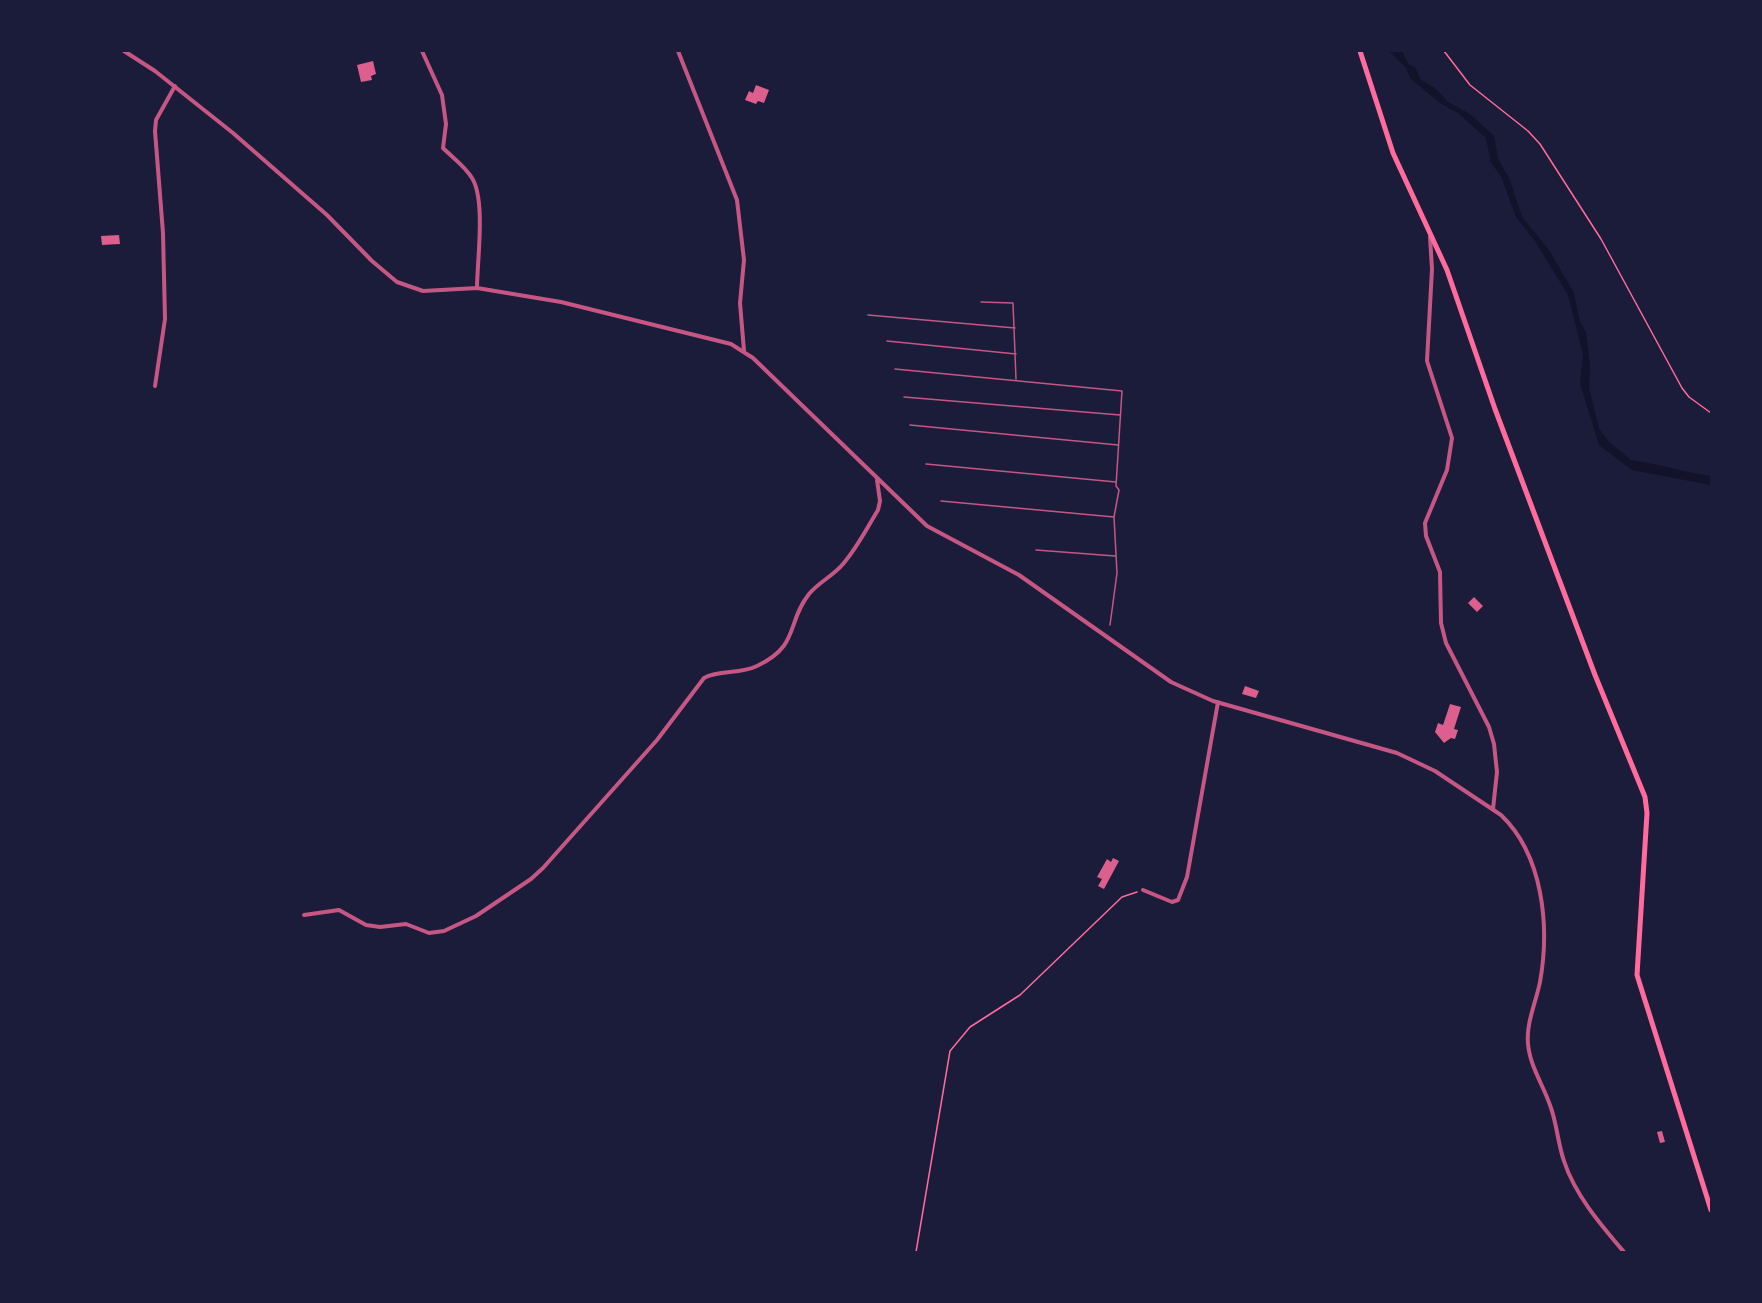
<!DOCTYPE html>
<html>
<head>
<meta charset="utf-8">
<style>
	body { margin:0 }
	#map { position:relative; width:1762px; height:1303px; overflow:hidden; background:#1b1b3a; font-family:"Golos Text",sans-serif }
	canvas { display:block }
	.frame { position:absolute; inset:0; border:52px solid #1b1b3a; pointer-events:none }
</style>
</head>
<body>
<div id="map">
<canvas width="1762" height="1303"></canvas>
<div class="frame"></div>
</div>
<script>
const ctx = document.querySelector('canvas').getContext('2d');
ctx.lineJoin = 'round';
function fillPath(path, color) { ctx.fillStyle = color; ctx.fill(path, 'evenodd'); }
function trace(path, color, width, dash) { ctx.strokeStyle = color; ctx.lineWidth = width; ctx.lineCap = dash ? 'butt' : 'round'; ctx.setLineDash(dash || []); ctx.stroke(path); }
const water = new Path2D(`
	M 1389,51 L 1402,51 L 1409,65 L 1415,67 L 1421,80 L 1435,88 L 1448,102 L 1470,114 L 1494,136 L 1498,159 L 1509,178 L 1522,217 L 1549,250 L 1574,293 L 1580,322 L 1586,332 L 1590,365 L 1589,388 L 1599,429 L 1609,442 L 1631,460 C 1659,464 1683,472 1711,476 L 1711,485 L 1632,470 L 1599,445 L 1580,383 L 1583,354 L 1568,295 L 1535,241 L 1516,217 L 1501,176 L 1491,163 L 1486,138 L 1458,113 L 1440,103 L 1410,78 L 1406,68 Z`);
const building = new Path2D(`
	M 373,61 L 376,74 L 371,76 L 372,80 L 361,82 L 357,65 Z
	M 756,85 L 769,90 L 764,103 L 758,101 L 756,104 L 745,100 L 749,91 L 753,93 Z
	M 119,235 L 120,244 L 102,245 L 101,236 Z
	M 1474,597 L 1483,606 L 1477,612 L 1468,603 Z
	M 1245,686 L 1259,691 L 1256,698 L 1242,694 Z
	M 1450,704 L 1461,707 L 1454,729 L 1458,730 L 1455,739 L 1451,738 L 1444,743 L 1435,732 L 1438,723 L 1443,725 Z
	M 1113,858 L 1119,861 L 1104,889 L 1098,886 L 1102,879 L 1097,877 L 1107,859 L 1111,862 Z
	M 1662,1131 L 1665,1142 L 1660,1143 L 1657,1132 Z`);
const path = new Path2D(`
	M 1444,51 L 1470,85 L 1528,131 L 1540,144 L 1601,239 L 1682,388 L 1689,397 L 1711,413
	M 916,1252 L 950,1051 L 970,1027 L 1020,995 L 1122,897 L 1137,892`);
const service = new Path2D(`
	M 981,302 L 1013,303 L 1016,379
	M 868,315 L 1015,328
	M 887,341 L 1016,354
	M 895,369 L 1122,391 L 1116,486 L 1119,490 L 1114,517 L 1117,573 L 1110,625
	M 904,397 L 1120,415
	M 910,425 L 1118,445
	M 926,464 L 1116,482
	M 941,501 L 1114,517
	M 1036,550 L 1115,556`);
const minor = new Path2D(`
	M 124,51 L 155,71 L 233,133 L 327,215 L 372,261 L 397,282 L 423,291 L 477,288 L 561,302 L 731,344 L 753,358 L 927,526 L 1019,575 L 1171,682 L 1213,701 L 1397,753 L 1435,771 L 1501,815 C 1543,855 1550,926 1540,982 C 1536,1002 1526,1023 1528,1044 C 1530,1067 1544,1086 1551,1108 C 1557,1125 1558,1144 1564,1161 C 1575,1195 1601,1225 1624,1252
	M 422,51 L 442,95 L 446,124 L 443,148 C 453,158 465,166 472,178 C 486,200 477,262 477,288
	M 678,51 L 737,200 L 744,260 L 740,303 L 744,351
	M 1430,237 L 1432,269 L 1427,361 L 1452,438 L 1447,470 L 1425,523 L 1426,536 L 1440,572 L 1441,623 L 1446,643 L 1489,727 L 1494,744 L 1497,772 L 1493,809
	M 155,386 L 165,319 L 163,233 L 155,131 L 156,120 L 175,86
	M 1143,890 L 1172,902 L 1178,900 L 1187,877 L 1218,702
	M 304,915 L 339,910 L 366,925 L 380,927 L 406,924 L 429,933 L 444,931 L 476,916 L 531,879 L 543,868 L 657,740 L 704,678 C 720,669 739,675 757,666 C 800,646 786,623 809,594 C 819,582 833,576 843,564 C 857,548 867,528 878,510 L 880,501 L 877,480`);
const secondary = new Path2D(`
	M 1360,51 L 1393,153 L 1447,270 L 1495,409 L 1595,675 L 1645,797 L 1647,813 L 1637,975 L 1711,1210`);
fillPath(water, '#12122b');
fillPath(building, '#dd5f8e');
trace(path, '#ff6b9d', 1.5);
trace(service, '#c65784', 1.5);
trace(minor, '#c65784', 4);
trace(secondary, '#ff6b9d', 5);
</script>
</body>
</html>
